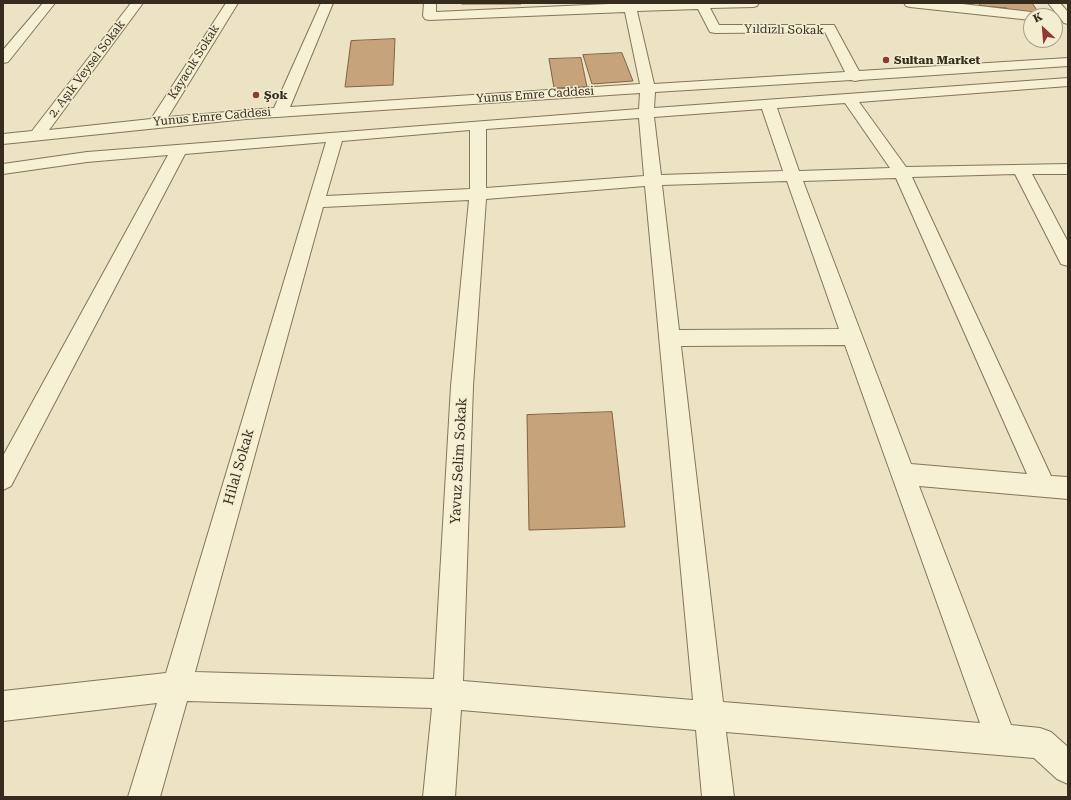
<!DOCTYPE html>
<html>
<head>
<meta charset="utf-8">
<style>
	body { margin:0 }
	#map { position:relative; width:1071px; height:800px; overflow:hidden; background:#ebe3c3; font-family:"Roboto Serif",serif }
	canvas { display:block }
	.frame { position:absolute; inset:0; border:4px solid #352c1e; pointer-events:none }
	.north { position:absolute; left:1023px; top:8px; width:40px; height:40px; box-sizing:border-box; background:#f3edd2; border:1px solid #a7a08a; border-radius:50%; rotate:334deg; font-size:11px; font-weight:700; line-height:16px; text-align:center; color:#352c1e }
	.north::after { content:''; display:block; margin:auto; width:14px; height:18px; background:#8f392f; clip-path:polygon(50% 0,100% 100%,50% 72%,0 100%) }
</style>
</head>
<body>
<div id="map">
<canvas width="1071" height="800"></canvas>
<div class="frame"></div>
<div class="north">K</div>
</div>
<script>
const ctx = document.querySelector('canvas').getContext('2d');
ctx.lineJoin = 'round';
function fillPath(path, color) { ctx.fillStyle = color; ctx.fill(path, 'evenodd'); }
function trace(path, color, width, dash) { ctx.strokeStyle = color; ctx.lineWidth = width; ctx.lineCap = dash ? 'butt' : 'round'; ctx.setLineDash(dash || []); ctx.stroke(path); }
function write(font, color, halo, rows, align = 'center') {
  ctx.font = font + ' "Roboto Serif",serif'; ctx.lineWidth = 3; ctx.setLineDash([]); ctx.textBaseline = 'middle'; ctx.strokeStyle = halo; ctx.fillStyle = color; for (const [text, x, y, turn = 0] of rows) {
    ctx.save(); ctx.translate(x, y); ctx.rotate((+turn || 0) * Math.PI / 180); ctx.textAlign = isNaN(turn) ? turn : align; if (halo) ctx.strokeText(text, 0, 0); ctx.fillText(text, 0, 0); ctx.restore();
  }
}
const building = new Path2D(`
	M 462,3 L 521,3 L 521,4 L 462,4 Z
	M 979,3 L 1032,3 L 1039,13 L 1009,11 L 1007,8 L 981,6 Z
	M 395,39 L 393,85 L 345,87 L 351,41 Z
	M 622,53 L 633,81 L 592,84 L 583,55 Z
	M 581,58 L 587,87 L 554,88 L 549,59 Z
	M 612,412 L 625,527 L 529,530 L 527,415 Z`);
const minor = new Path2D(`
	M 43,3 L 55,3 L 8,62 L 3,63 L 3,50 Z
	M 131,3 L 143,3 L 49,130 L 151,119 L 226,3 L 238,3 L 168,117 L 274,108 L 321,3 L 333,3 L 290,107 L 640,84 L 625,12 L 429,20 L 425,19 L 423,16 L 424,3 L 436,3 L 436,12 L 630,3 L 759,3 L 757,6 L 753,7 L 710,8 L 719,25 L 834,25 L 859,71 L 1068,58 L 1068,66 L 860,80 L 855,81 L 851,80 L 655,92 L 654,108 L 1068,78 L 1068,86 L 859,102 L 906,167 L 1068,164 L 1068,174 L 1032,174 L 1068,242 L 1068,266 L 1061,264 L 1059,260 L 1015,174 L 912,177 L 1051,476 L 1068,477 L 1068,499 L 919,486 L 1011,725 L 1040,728 L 1051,732 L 1068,747 L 1068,784 L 1057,779 L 1034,758 L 726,732 L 734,797 L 702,797 L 696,730 L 461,710 L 455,797 L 423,797 L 432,708 L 187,701 L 160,797 L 128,797 L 157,703 L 3,721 L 3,691 L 166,673 L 326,142 L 185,154 L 11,486 L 3,490 L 3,456 L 168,155 L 87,162 L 3,174 L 3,164 L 87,152 L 639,109 L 640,93 L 246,119 L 3,144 L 3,134 L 32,131 ZM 698,9 L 710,32 L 715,33 L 825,32 L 845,72 L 654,84 L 637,11 ZM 845,103 L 890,168 L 799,171 L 777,108 ZM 762,109 L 783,171 L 661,175 L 654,117 ZM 639,118 L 644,176 L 486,188 L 486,129 ZM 470,130 L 470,189 L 326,196 L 342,141 ZM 896,178 L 1027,474 L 911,464 L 803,181 ZM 787,181 L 839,329 L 679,330 L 662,185 ZM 645,186 L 693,700 L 463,681 L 473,386 L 486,199 ZM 469,200 L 451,386 L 434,679 L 195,672 L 323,207 ZM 845,345 L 980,723 L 723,702 L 681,346 Z
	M 904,3 L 954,3 L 1031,12 L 1035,13 L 1037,16 L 1031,16 L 1031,20 L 910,7 L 906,6 Z
	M 1048,3 L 1060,3 L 1068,12 L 1068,24 L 1064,23 Z`);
const markers = [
	[886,60,4,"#8f392f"],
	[256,95,4,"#8f392f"]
];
const farStreetnames = [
	["Yıldızlı Sokak",784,30,1],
	["Kayacık Sokak",194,62,-58],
	["2. Aşık Veysel Sokak",87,69,-53],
	["Yunus Emre Caddesi",535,95,-4],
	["Yunus Emre Caddesi",212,117,-5]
];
const farPoinames = [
	["Sultan Market",894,60],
	["Şok",264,95]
];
const streetNames = [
	["Yavuz Selim Sokak",459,461,-87],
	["Hilal Sokak",239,467,-74]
];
fillPath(building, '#c6a37b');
trace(building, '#816243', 1);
trace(minor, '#84755b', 2);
fillPath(minor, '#f6f0d5');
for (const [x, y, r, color] of markers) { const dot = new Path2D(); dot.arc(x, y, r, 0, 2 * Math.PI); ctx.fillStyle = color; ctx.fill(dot); trace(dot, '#f3edd2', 1.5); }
write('12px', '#352c1e', '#f3edd2', farStreetnames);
write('bold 12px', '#352c1e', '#f3edd2', farPoinames, 'left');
write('14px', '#352c1e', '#f3edd2', streetNames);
</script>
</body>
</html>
